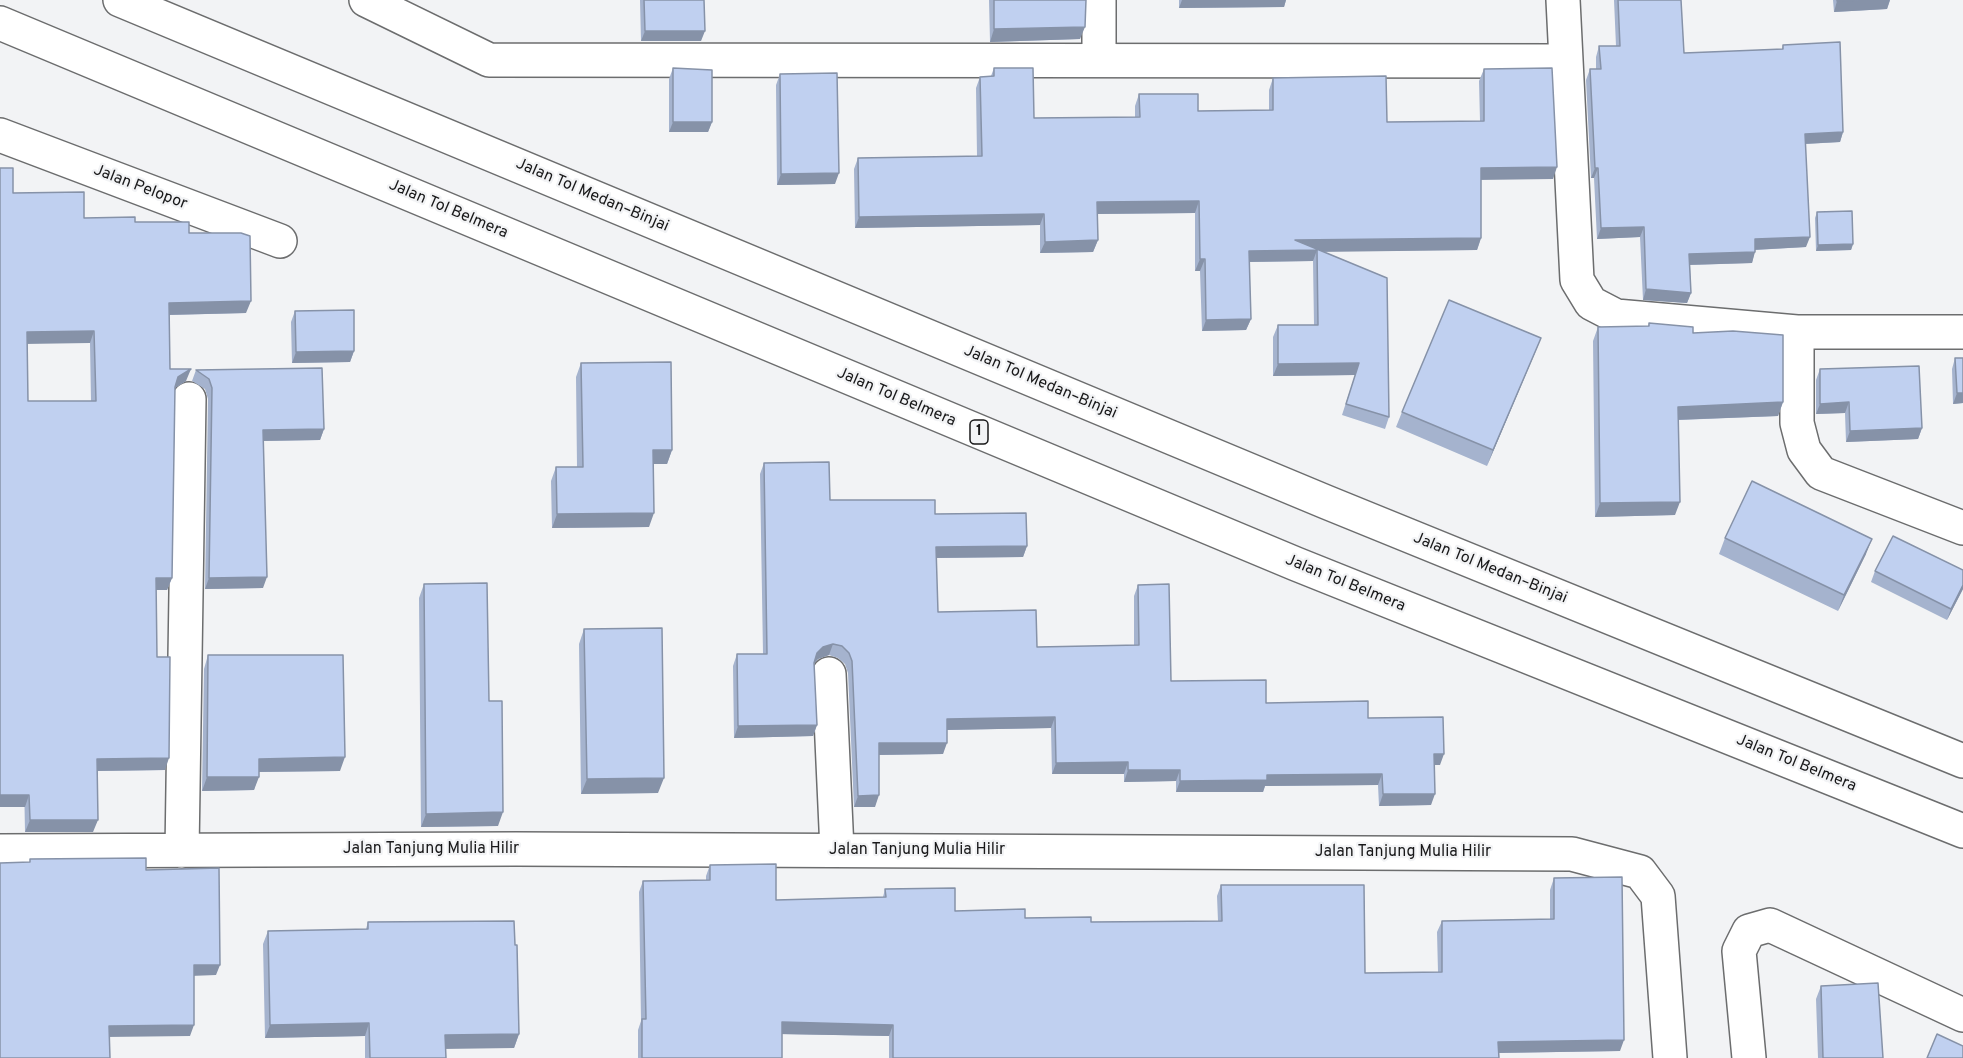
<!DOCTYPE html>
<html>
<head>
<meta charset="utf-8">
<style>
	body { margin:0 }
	canvas { display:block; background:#f2f3f5 }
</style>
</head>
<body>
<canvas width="1963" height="1058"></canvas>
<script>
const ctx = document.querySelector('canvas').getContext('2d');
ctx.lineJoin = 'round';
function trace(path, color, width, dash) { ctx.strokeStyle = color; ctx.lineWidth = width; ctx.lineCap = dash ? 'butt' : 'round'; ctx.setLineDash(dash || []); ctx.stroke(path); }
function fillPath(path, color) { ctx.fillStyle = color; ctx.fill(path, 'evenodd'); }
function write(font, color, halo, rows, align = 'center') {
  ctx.font = font + ' Overpass,sans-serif'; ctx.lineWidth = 4.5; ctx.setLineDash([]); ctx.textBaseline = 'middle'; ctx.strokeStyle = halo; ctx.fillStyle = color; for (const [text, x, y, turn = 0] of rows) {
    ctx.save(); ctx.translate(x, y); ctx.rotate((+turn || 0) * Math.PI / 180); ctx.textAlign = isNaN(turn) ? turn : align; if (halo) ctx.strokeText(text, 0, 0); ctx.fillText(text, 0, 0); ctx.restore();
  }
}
const minor = new Path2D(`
	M 366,0 L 489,60 L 1565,61
	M 1099,0 L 1099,59
	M 1563,0 L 1577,280 L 1591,303 L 1616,316 L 1797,332 L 1963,332
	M 0,135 L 280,241
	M 1797,332 L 1797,423 L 1804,450 L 1821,473 L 1963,528
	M 829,674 L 837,850
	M 0,851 L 516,849 L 1572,854 L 1640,872 L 1658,896 L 1670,1058
	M 182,851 L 189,399
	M 1749,1058 L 1739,951 L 1749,931 L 1770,925 L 1963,1015`);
const highway = new Path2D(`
	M 120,0 L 1326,502 L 1963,761
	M 0,23 L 1296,564 L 1963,831`);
const wall = new Path2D(`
	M 640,0 L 704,0 L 701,41 L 641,41 Z
	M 989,0 L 1086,0 L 1080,39 L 990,42 Z
	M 1179,0 L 1286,0 L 1284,7 L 1179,8 Z
	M 1614,0 L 1681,0 L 1684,53 L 1782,49 L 1783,45 L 1843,132 L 1840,142 L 1806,144 L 1806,247 L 1755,250 L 1752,263 L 1690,265 L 1691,293 L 1687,303 L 1643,300 L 1640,237 L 1597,239 L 1594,178 L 1591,178 L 1586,80 L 1590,69 L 1596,69 L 1596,57 L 1599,46 L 1616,46 Z
	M 1833,0 L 1890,0 L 1887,9 L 1834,12 Z
	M 673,68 L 712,122 L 708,132 L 669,132 L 669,79 Z
	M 994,68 L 1034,118 L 1135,117 L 1135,106 L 1139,94 L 1198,111 L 1269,110 L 1269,90 L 1273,78 L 1387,122 L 1480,121 L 1479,81 L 1484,69 L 1553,179 L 1481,179 L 1481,238 L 1477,250 L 1322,251 L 1389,417 L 1385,429 L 1342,415 L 1355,375 L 1273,376 L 1273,337 L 1278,325 L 1314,325 L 1313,261 L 1249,262 L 1251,319 L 1246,330 L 1202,331 L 1200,271 L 1195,271 L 1195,213 L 1097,214 L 1098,240 L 1093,252 L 1040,253 L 1040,225 L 855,228 L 854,169 L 858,158 L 977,156 L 976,88 L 980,77 L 991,76 Z
	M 780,74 L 835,184 L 777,185 L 776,85 Z
	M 13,193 L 84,218 L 135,222 L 189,233 L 246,313 L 169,315 L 170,369 L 186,381 L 175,388 L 172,578 L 167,590 L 156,590 L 157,657 L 165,770 L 97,771 L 93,832 L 25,832 ZM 27,343 L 90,343 L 91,401 L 28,401 Z
	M 1817,212 L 1853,244 L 1851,250 L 1816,251 L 1815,218 Z
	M 295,311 L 354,351 L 350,362 L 292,363 L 291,322 Z
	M 1649,323 L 1693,333 L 1783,402 L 1778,416 L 1679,420 L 1675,515 L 1595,517 L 1593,341 L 1598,327 L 1648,326 Z
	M 1541,338 L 1487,466 L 1396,427 L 1402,412 Z
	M 1955,358 L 1963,403 L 1953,404 L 1952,369 Z
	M 581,363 L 672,450 L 667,464 L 653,464 L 649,527 L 552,528 L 551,481 L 556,467 L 577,467 L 576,377 Z
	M 1820,369 L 1922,428 L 1918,439 L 1846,442 L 1845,413 L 1816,414 L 1816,380 Z
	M 196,370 L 324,429 L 320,440 L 263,441 L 263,588 L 205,589 L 208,399 L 205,389 L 192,381 Z
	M 764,463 L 830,500 L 935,514 L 1027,546 L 1023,557 L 936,558 L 938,612 L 1037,647 L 1134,645 L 1134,596 L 1138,585 L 1171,681 L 1266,703 L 1368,718 L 1440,765 L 1435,765 L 1431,805 L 1379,806 L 1378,785 L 1265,786 L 1263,792 L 1176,792 L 1176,781 L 1124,782 L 1124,774 L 1052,774 L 1051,728 L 947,730 L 943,754 L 879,755 L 875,807 L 854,807 L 848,673 L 845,664 L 838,658 L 829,655 L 818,659 L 814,663 L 817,725 L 813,736 L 734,738 L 733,666 L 737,654 L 763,654 L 760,474 Z
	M 1725,538 L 1866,554 L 1838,611 L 1719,554 Z
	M 1963,570 L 1963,589 L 1947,620 L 1871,582 L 1875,571 Z
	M 424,584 L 489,701 L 498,826 L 421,827 L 419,598 Z
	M 584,629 L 658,793 L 581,794 L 579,644 Z
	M 208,655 L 340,771 L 259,772 L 254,790 L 202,791 L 204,669 Z
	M 710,865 L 776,900 L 883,897 L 885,889 L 955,911 L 1025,918 L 1091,922 L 1218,921 L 1217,896 L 1221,885 L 1365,973 L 1438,972 L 1437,932 L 1442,921 L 1550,919 L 1550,890 L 1554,878 L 1620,1051 L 1499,1053 L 1499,1058 L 889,1058 L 889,1036 L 782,1034 L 782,1058 L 638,1058 L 638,1030 L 641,1021 L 639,892 L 643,881 L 706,880 L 706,876 Z
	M 368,922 L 515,945 L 519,1034 L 514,1048 L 445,1048 L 445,1058 L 365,1058 L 365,1036 L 265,1038 L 263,944 L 268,931 L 366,929 Z
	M 1821,986 L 1883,1058 L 1818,1058 L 1816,999 Z`);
const shadedWall = new Path2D(`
	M 1182,0 L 1286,0 L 1284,7 L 1179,8 Z
	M 1860,0 L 1890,0 L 1887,9 L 1834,12 L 1837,1 Z
	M 1085,27 L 1080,39 L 990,42 L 994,29 Z
	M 645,31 L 705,31 L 701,41 L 641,41 Z
	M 673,122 L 712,122 L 708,132 L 669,132 Z
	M 1843,132 L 1840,142 L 1802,144 L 1805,134 Z
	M 1557,167 L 1553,179 L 1476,180 L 1481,168 Z
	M 1595,168 L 1598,168 L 1594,178 L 1591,178 Z
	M 839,173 L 835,184 L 777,185 L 781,174 Z
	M 1199,201 L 1195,213 L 1093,214 L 1097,202 Z
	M 1044,214 L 1040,225 L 855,228 L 859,217 Z
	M 1644,227 L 1640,237 L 1597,239 L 1601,228 Z
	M 1810,237 L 1806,247 L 1751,250 L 1755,239 Z
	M 1481,238 L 1477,250 L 1317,252 L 1317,250 L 1313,261 L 1245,262 L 1249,251 L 1295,240 Z
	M 1098,240 L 1093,252 L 1040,253 L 1045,242 Z
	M 1853,244 L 1851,250 L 1816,251 L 1818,245 Z
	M 1755,252 L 1752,263 L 1685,265 L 1689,254 Z
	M 1200,259 L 1205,259 L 1200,271 L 1195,271 Z
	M 1646,289 L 1691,293 L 1687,303 L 1643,300 Z
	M 251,301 L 246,313 L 164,315 L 169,303 Z
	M 1251,319 L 1246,330 L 1202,331 L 1206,320 Z
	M 94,331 L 90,343 L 23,344 L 27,332 Z
	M 1541,338 L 1535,353 L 1487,466 L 1493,450 Z
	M 354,351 L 350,362 L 292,363 L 296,352 Z
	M 1359,363 L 1355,375 L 1273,376 L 1278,364 Z
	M 191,369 L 186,381 L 173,389 L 178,377 Z
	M 1957,393 L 1963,393 L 1963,403 L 1953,404 Z
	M 1783,402 L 1778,416 L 1673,420 L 1678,407 Z
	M 1849,402 L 1845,413 L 1816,414 L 1820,404 Z
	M 1922,428 L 1918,439 L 1846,442 L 1850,431 Z
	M 324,429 L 320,440 L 259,441 L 263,430 Z
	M 653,450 L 672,450 L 667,464 L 648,464 Z
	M 1680,502 L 1675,515 L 1595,517 L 1600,503 Z
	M 654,513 L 649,527 L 552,528 L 557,514 Z
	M 1872,539 L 1866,554 L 1838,611 L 1844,595 Z
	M 1027,546 L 1023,557 L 932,558 L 936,547 Z
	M 267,577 L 263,588 L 205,589 L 209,578 Z
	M 156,578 L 172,578 L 167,590 L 151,590 Z
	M 1963,585 L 1963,589 L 1947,620 L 1951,609 Z
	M 833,644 L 829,655 L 818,659 L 813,665 L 817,653 L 823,647 Z
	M 1055,717 L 1051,728 L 943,730 L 947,719 Z
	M 817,725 L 813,736 L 734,738 L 738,726 Z
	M 879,743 L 947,743 L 943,754 L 874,755 Z
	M 1434,754 L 1444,754 L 1440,765 L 1430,765 Z
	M 345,757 L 340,771 L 254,772 L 259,759 Z
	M 169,758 L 165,770 L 93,771 L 97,759 Z
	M 1128,762 L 1124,774 L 1052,774 L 1056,763 Z
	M 1128,770 L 1180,770 L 1176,781 L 1124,782 Z
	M 1382,774 L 1378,785 L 1265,786 L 1263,792 L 1176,792 L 1180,781 L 1267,775 Z
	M 207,777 L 259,777 L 254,790 L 202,791 Z
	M 664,778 L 658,793 L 581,794 L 587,779 Z
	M 1383,794 L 1435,794 L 1431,805 L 1379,806 Z
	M 0,795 L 29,795 L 25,807 L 0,807 Z
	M 879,795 L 875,807 L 854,807 L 858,796 Z
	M 503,812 L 498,826 L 421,827 L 426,814 Z
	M 30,820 L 98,820 L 93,832 L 25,832 Z
	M 194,965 L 220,965 L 216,975 L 190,976 Z
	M 782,1022 L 893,1025 L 889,1036 L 777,1034 Z
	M 369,1023 L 365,1036 L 265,1038 L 270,1025 Z
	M 194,1025 L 190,1036 L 105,1037 L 109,1026 Z
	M 519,1034 L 514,1048 L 441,1049 L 445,1035 Z
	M 1624,1040 L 1620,1051 L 1494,1053 L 1498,1042 Z`);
const building = new Path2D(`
	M 644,0 L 704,0 L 705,31 L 645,31 Z
	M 994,0 L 1086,0 L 1085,27 L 994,29 Z
	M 1618,0 L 1681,0 L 1684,53 L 1783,49 L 1783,45 L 1840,42 L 1843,132 L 1805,134 L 1810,237 L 1755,239 L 1755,252 L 1689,254 L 1691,293 L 1646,289 L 1644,227 L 1601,228 L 1598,168 L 1595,168 L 1590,69 L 1601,69 L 1599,46 L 1620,46 Z
	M 1837,0 L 1860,0 L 1837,1 Z
	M 673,68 L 712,70 L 712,122 L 673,122 Z
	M 994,68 L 1033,68 L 1034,118 L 1140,117 L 1139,94 L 1198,94 L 1198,111 L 1273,110 L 1273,78 L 1386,76 L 1387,122 L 1484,121 L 1484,69 L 1552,68 L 1557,167 L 1481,168 L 1481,238 L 1295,240 L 1387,278 L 1389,417 L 1346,404 L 1359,363 L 1278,364 L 1278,325 L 1318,325 L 1317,250 L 1249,251 L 1251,319 L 1206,320 L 1205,259 L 1200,259 L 1199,201 L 1097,202 L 1098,240 L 1045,242 L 1044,214 L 859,217 L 858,158 L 982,156 L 980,77 L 994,76 Z
	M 837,73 L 839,173 L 781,174 L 780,74 Z
	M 0,168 L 13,168 L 13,193 L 84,192 L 84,218 L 135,217 L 135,222 L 189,222 L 189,233 L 241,233 L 250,236 L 251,301 L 169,303 L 170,369 L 191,369 L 178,377 L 175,387 L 172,578 L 156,578 L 157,657 L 170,657 L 169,758 L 97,759 L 98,820 L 30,820 L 29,795 L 0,795 ZM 94,331 L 96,401 L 28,401 L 27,332 Z
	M 1852,211 L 1853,244 L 1818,245 L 1817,212 Z
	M 1449,300 L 1541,338 L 1493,450 L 1402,412 Z
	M 354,310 L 354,351 L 296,352 L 295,311 Z
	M 1649,323 L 1693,327 L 1693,333 L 1733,331 L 1783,335 L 1783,402 L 1678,407 L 1680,502 L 1600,503 L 1598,327 L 1649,326 Z
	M 1955,358 L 1963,358 L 1963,393 L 1957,393 Z
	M 671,362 L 672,450 L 653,450 L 654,513 L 557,514 L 556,467 L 583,467 L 581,363 Z
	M 1919,366 L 1922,428 L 1850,431 L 1849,402 L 1820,404 L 1820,369 Z
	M 322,368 L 324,429 L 263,430 L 267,577 L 209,578 L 212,388 L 209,379 L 196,370 Z
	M 829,462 L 830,500 L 935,500 L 935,514 L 1026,513 L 1027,546 L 936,547 L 938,612 L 1036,610 L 1037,647 L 1139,645 L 1138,585 L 1169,584 L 1171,681 L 1266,680 L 1266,703 L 1368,701 L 1368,718 L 1443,717 L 1444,754 L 1434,754 L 1435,794 L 1383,794 L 1382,774 L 1267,775 L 1267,780 L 1180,781 L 1180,770 L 1128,770 L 1128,762 L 1056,763 L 1055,717 L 947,719 L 947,743 L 879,743 L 879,795 L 858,796 L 852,661 L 849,653 L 842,646 L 833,644 L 823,647 L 817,653 L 814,663 L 817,725 L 738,726 L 737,654 L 767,654 L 764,463 Z
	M 1752,481 L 1872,539 L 1844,595 L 1725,538 Z
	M 1893,536 L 1963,570 L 1963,585 L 1951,609 L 1875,571 Z
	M 487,583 L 489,701 L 502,701 L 503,812 L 426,814 L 424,584 Z
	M 662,628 L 664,778 L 587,779 L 584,629 Z
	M 208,655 L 343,655 L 345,757 L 259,759 L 259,777 L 207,777 Z
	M 146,858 L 146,870 L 219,868 L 220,965 L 194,965 L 194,1025 L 109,1026 L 110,1058 L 0,1058 L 0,863 L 30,862 L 30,859 Z
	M 776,864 L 776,900 L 886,897 L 885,889 L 955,888 L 955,911 L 1025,909 L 1025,918 L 1091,917 L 1091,922 L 1222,921 L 1221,885 L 1364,885 L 1365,973 L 1442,972 L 1442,921 L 1554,919 L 1554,878 L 1622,877 L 1624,1040 L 1498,1042 L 1499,1058 L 893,1058 L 893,1025 L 782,1022 L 782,1058 L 642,1058 L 642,1019 L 646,1019 L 643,881 L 710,880 L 710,865 Z
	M 514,921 L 515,945 L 517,945 L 519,1034 L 445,1035 L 446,1058 L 370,1058 L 369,1023 L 270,1025 L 268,931 L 368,929 L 368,922 Z
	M 1878,983 L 1883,1058 L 1823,1058 L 1821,986 Z
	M 1937,1034 L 1963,1046 L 1963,1058 L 1927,1058 Z`);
const shields = [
	[979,432,18]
];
const shieldNames = [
	["1",979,432]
];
const streetNames = [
	["Jalan Pelopor",140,188,21],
	["Jalan Tol Medan–Binjai",592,196,23],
	["Jalan Tol Belmera",448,210,23],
	["Jalan Tol Medan–Binjai",1040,383,23],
	["Jalan Tol Belmera",896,398,23],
	["Jalan Tol Medan–Binjai",1490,569,22],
	["Jalan Tol Belmera",1345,584,22],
	["Jalan Tol Belmera",1796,764,22],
	["Jalan Tanjung Mulia Hilir",431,850],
	["Jalan Tanjung Mulia Hilir",917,851],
	["Jalan Tanjung Mulia Hilir",1403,853]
];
trace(minor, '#6c6d6e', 36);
trace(highway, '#6c6d6e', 36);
trace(minor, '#fff', 33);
trace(highway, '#fff', 33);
fillPath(wall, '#a5b3ce');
fillPath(shadedWall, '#8692a8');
fillPath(building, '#c0d0f0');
trace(building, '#8692a8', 1.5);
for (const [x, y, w] of shields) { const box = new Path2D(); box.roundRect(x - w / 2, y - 12, w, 24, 4.5); ctx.fillStyle = '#f2f3f5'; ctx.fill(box); trace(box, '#181819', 1.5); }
write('bold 15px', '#181819', null, shieldNames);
write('16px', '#181819', '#f2f3f5', streetNames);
</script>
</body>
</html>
